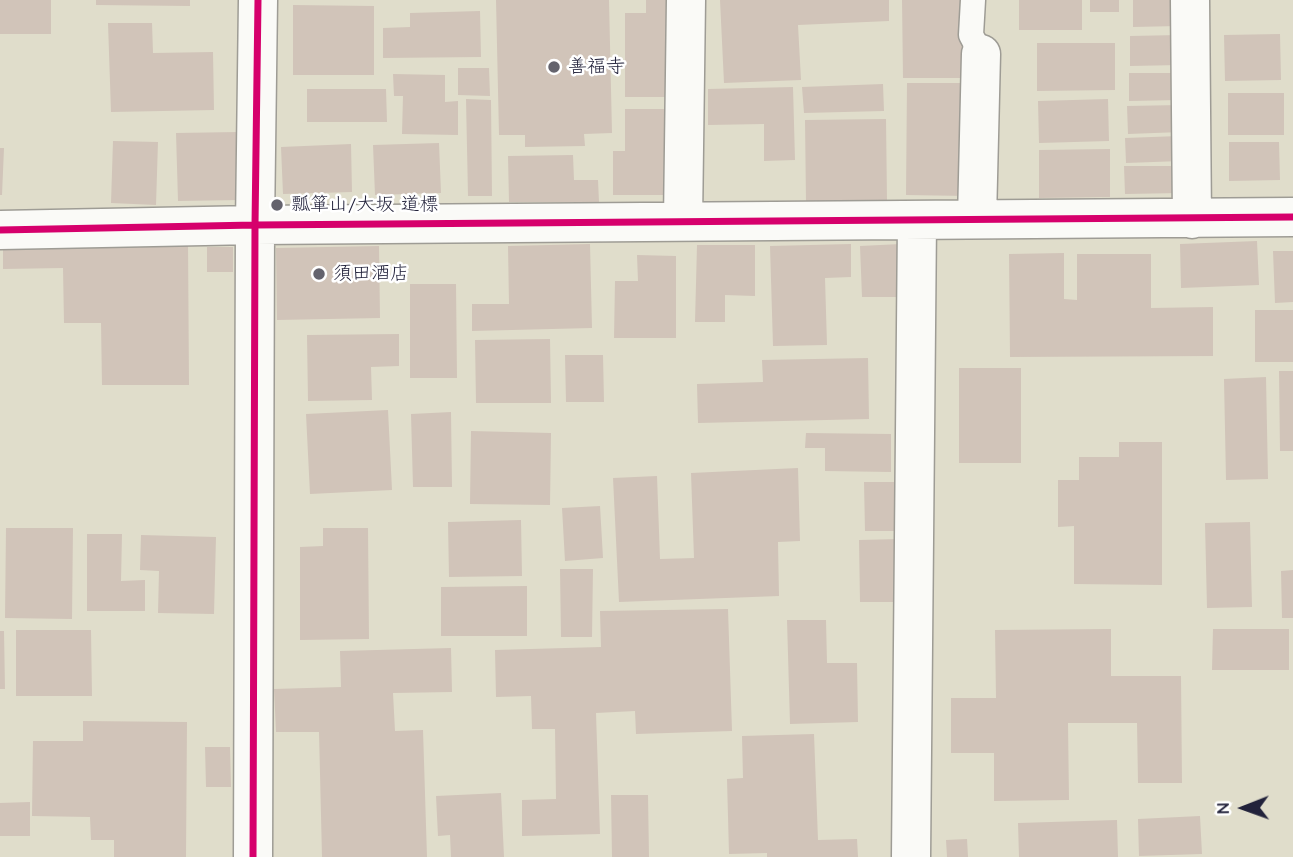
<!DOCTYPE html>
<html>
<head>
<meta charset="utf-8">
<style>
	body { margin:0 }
	#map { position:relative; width:1293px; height:857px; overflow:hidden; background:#e0ddcb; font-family:"Comic Neue",sans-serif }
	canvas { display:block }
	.north { position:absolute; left:1209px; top:773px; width:70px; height:70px; -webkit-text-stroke:5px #fff; paint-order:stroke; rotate:269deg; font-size:19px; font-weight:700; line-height:28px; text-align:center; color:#22223b }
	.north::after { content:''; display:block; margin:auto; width:24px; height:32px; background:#22223b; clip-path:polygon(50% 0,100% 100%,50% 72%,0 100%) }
</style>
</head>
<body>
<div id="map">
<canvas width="1293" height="857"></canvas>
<div class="north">N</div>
</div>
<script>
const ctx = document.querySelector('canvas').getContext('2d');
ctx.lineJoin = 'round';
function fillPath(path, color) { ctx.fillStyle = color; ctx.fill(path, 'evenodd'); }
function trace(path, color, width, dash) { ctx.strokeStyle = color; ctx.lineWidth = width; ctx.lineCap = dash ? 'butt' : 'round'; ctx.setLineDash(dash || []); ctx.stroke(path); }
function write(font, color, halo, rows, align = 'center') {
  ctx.font = font + ' "Comic Neue","Klee One",sans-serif'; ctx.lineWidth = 5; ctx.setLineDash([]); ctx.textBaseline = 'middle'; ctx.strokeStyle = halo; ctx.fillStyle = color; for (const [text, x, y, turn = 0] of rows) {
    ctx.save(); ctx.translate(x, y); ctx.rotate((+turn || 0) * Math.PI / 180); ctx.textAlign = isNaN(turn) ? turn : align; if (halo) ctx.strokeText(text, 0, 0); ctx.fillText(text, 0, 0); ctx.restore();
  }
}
const building = new Path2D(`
	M 0,0 L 51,0 L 51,34 L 0,34 Z
	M 96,0 L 190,0 L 190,6 L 96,5 Z
	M 496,0 L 609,0 L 612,133 L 584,134 L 585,146 L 525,147 L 525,135 L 499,135 Z
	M 646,0 L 677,0 L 677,97 L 625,97 L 625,13 L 646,13 Z
	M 720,0 L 889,0 L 889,21 L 798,25 L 801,80 L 724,83 Z
	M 902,0 L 967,0 L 968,78 L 903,78 Z
	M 1019,0 L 1082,0 L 1082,30 L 1019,30 Z
	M 1090,0 L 1119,0 L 1119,12 L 1090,12 Z
	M 1133,0 L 1178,0 L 1178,26 L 1133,27 Z
	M 293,5 L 374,6 L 374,75 L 293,75 Z
	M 480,11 L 481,57 L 383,58 L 383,28 L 410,27 L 410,13 Z
	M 108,23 L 152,23 L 153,53 L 213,52 L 214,110 L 111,112 Z
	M 1280,34 L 1281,80 L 1225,81 L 1224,35 Z
	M 1179,35 L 1180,65 L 1130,66 L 1130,36 Z
	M 1037,43 L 1115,43 L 1115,90 L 1037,91 Z
	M 458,68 L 489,68 L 490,96 L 458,95 Z
	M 1129,73 L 1179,73 L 1179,100 L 1129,101 Z
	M 393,74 L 445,75 L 445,102 L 458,101 L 458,135 L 402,134 L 403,96 L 394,96 Z
	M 907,83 L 968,83 L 967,196 L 906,195 Z
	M 883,84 L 884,111 L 804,113 L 802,87 Z
	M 793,87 L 795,160 L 764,161 L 764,124 L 708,125 L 708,89 Z
	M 307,89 L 386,89 L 387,122 L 307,122 Z
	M 1228,93 L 1284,93 L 1284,135 L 1228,135 Z
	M 466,99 L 491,100 L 492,196 L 468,196 Z
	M 1108,99 L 1109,141 L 1039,143 L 1038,101 Z
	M 1180,105 L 1181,132 L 1128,134 L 1127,106 Z
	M 625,109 L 671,109 L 670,195 L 613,195 L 613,151 L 625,151 Z
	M 886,119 L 887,201 L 806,202 L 805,120 Z
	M 238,132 L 240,200 L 178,201 L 176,133 Z
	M 1179,136 L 1181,161 L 1126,163 L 1125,138 Z
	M 113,141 L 158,142 L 156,205 L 111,203 Z
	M 1229,142 L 1279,142 L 1280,180 L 1229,181 Z
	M 439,143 L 441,193 L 375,195 L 373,145 Z
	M 351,144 L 352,192 L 283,194 L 281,147 Z
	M 0,148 L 4,148 L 2,195 L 0,195 Z
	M 1110,149 L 1110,197 L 1039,198 L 1039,150 Z
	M 573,155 L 574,180 L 598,180 L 599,202 L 509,202 L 508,156 Z
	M 1124,166 L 1181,166 L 1181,193 L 1125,194 Z
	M 1257,241 L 1259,285 L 1181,288 L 1180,244 Z
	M 188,242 L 189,385 L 102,385 L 101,323 L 64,323 L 63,268 L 3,269 L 3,243 Z
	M 590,244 L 592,328 L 472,331 L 472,304 L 509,304 L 508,246 Z
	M 851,244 L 851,277 L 825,278 L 827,345 L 773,346 L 770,246 Z
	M 901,244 L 902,297 L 862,297 L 860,246 Z
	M 697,245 L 755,245 L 755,296 L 725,295 L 725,322 L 695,322 Z
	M 379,246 L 380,318 L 277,320 L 276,248 Z
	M 207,247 L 233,247 L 233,272 L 207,272 Z
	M 1273,251 L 1293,251 L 1293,302 L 1275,303 Z
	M 1064,253 L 1064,299 L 1077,300 L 1077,254 L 1151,254 L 1151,308 L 1213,307 L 1213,356 L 1010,357 L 1009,254 Z
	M 637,255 L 676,256 L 676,338 L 614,338 L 615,281 L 638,281 Z
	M 410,284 L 456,284 L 457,378 L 410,378 Z
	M 1255,310 L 1293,310 L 1293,362 L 1255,362 Z
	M 399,334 L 399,366 L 371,367 L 372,400 L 308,401 L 307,335 Z
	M 550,339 L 551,403 L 476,403 L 475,340 Z
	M 565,355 L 603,355 L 604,402 L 566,402 Z
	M 868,358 L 869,419 L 698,423 L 697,384 L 763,382 L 762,360 Z
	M 959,368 L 1021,368 L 1021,463 L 959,463 Z
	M 1279,371 L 1293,371 L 1293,451 L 1280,451 Z
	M 1266,377 L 1268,479 L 1226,480 L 1224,379 Z
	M 388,410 L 392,490 L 310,494 L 306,414 Z
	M 451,412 L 452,487 L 413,487 L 411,414 Z
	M 471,431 L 551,433 L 550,505 L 470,504 Z
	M 806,433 L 891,434 L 891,472 L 825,471 L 825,448 L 805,448 Z
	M 1119,442 L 1162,442 L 1162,585 L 1074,584 L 1074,526 L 1058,527 L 1058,480 L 1079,480 L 1079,457 L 1119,457 Z
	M 798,468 L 800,541 L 778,542 L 779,596 L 619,602 L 613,478 L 657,476 L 660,559 L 694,558 L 691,473 Z
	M 864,482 L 898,482 L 899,531 L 865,531 Z
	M 600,506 L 603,558 L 565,561 L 562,508 Z
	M 521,520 L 522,576 L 449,577 L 448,522 Z
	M 1250,522 L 1252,607 L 1207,608 L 1205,523 Z
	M 6,528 L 73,528 L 72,619 L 5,618 Z
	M 323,528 L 368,528 L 369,639 L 300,640 L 300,547 L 323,546 Z
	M 87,534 L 122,534 L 121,581 L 145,580 L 145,611 L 87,611 Z
	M 141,535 L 216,537 L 214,614 L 158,613 L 159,571 L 140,570 Z
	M 899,539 L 900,602 L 860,602 L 859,540 Z
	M 560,569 L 593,569 L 592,637 L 561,637 Z
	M 1293,570 L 1293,618 L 1282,618 L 1281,571 Z
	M 527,586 L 527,636 L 441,636 L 441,587 Z
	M 728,609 L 732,731 L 636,734 L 635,711 L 596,713 L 600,834 L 522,836 L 522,800 L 556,799 L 555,729 L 532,729 L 531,696 L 496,697 L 495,650 L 601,647 L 600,611 Z
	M 787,620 L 826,620 L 827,663 L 857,663 L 858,722 L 790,724 Z
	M 1111,629 L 1111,676 L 1181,676 L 1182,783 L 1138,783 L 1137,723 L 1068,723 L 1069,800 L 994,801 L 994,753 L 951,753 L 951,698 L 996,698 L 995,630 Z
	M 1213,629 L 1289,629 L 1289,670 L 1212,670 Z
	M 16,630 L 91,630 L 92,696 L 16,696 Z
	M 0,631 L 4,631 L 5,689 L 0,689 Z
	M 451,648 L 452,692 L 393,693 L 395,731 L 423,730 L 427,857 L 322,857 L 319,732 L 276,732 L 274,689 L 341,687 L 340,651 Z
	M 83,721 L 187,722 L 186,857 L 114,857 L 114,840 L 91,840 L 90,817 L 32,816 L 33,741 L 83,741 Z
	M 814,734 L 818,840 L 857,839 L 858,857 L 767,857 L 767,853 L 729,854 L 727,779 L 743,778 L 742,736 Z
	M 205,747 L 230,747 L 231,787 L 206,787 Z
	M 501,793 L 504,857 L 451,857 L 450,835 L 438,836 L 436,796 Z
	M 611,795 L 648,795 L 649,857 L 612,857 Z
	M 30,802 L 30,836 L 0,836 L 0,803 Z
	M 1200,816 L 1202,854 L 1139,856 L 1138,819 Z
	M 1117,820 L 1118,857 L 1019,857 L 1018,823 Z
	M 967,839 L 968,857 L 947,857 L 946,840 Z`);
const service = new Path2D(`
	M 973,0 L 971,35 L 981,54`);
const minor = new Path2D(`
	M 1190,0 L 1192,219
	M 977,219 L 981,54
	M 683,221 L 686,0
	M 0,230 L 255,225 L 1293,217
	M 253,857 L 255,225 L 258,0
	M 911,857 L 917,221`);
const cycleway = new Path2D(`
	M 0,230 L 255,225 L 1293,217
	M 253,857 L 255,225 L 258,0`);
const markers = [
	[554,67,7,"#64636d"],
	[277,205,7,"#64636d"],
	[319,274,7,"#64636d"]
];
const poiNames = [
	["善福寺",568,67],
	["瓢箪山/大坂 道標",291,205],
	["須田酒店",333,274]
];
fillPath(building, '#d1c4b9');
trace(service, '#9e9c95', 27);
trace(minor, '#9e9c95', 41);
trace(service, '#fafaf7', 24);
trace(minor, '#fafaf7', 38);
trace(cycleway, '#d6006c', 7);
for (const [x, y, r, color] of markers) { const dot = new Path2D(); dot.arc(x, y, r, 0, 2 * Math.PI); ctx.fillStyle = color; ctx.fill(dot); trace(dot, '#fff', 2.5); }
write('19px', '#22223b', '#fff', poiNames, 'left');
</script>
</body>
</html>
